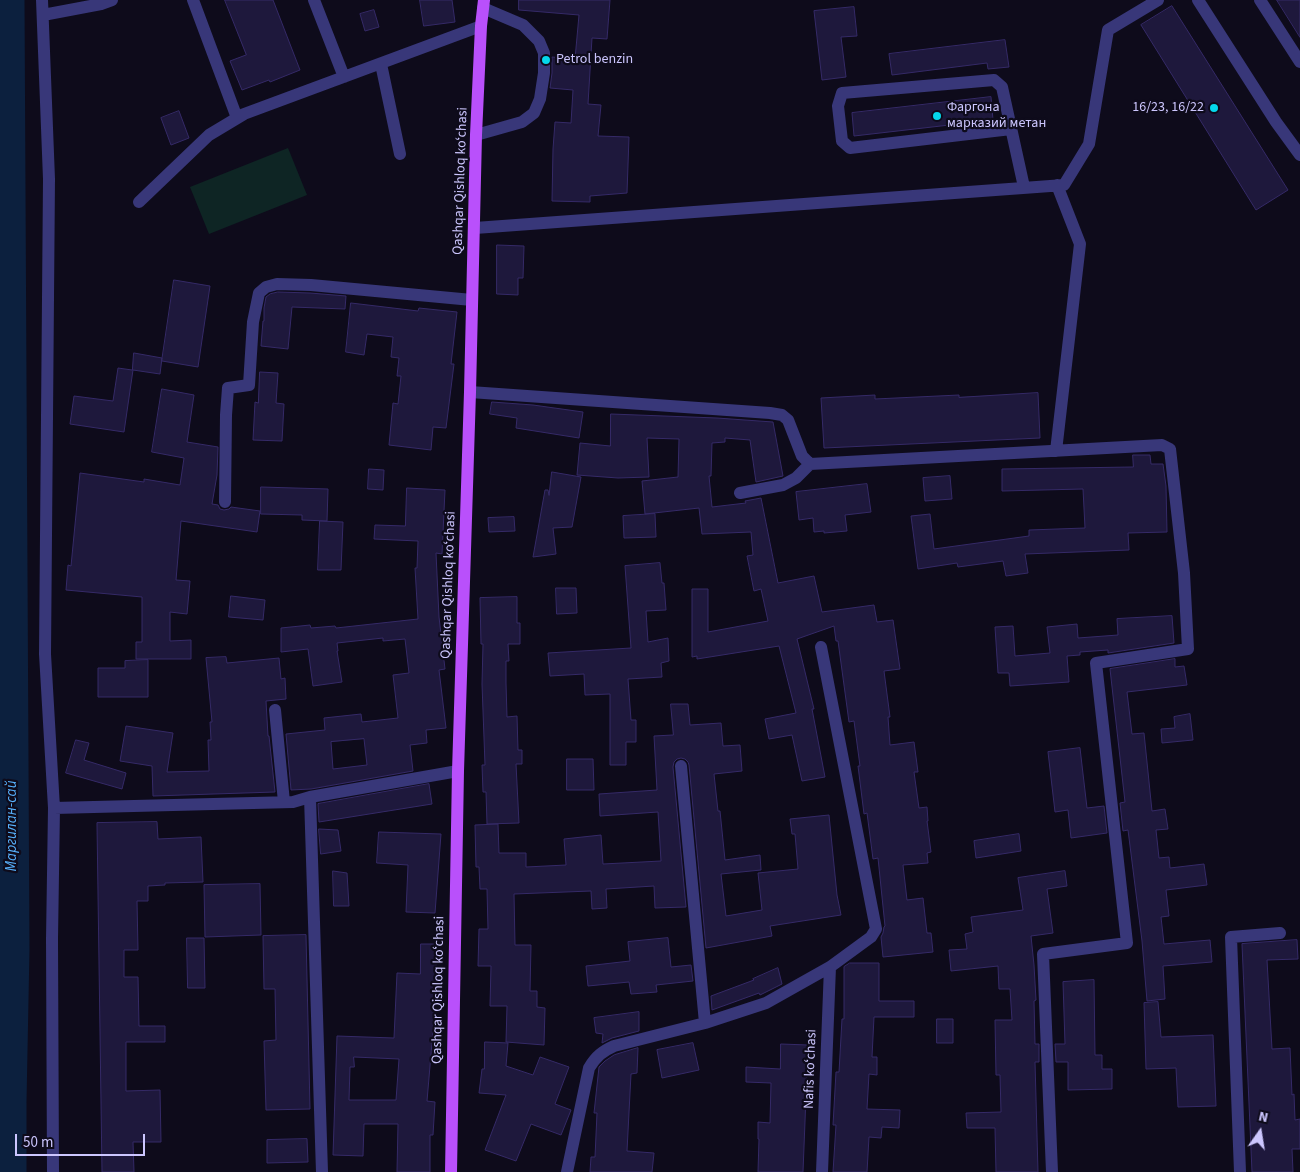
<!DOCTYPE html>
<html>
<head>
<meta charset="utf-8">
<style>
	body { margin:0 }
	#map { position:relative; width:1300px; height:1172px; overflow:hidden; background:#0e0b1b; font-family:"Source Sans 3",sans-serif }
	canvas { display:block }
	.north { position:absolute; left:1235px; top:1107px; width:50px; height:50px; -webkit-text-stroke:4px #0e0b1b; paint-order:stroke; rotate:13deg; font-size:14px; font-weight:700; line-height:20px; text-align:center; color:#ccc6fe }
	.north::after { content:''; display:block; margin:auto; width:18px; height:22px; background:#ccc6fe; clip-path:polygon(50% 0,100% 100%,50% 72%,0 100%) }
	.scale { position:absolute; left:15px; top:1134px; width:130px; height:22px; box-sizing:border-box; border:2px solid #ccc6fe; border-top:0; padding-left:6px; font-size:15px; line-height:18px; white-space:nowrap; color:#ccc6fe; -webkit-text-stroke:4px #0e0b1b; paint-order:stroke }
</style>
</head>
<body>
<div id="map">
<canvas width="1300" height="1172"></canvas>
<div class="north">N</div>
<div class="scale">50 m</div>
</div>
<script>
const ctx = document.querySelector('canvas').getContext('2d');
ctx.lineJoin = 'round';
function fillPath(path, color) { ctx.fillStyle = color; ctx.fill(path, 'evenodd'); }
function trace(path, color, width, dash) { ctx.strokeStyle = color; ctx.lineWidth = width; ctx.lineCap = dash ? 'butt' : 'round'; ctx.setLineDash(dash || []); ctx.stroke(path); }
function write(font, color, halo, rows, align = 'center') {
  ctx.font = font + ' "Source Sans 3",sans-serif'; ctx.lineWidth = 4.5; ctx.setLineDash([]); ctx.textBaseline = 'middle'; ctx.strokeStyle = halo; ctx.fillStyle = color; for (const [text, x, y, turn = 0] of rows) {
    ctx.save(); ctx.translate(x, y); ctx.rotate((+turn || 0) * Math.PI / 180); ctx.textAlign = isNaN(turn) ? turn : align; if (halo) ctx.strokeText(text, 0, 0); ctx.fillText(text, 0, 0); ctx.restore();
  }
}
const green = new Path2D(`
	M 288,148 L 307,195 L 209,234 L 190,187 Z`);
const river = new Path2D(`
	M 9,0 L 14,949 L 11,1102 L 11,1172`);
const building = new Path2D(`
	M 225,0 L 273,0 L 300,70 L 270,82 L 269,80 L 242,90 L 230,61 L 246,55 Z
	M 420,0 L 452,0 L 455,22 L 424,26 Z
	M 519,0 L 610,0 L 607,39 L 592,38 L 588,104 L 601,105 L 598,136 L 629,137 L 627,193 L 590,196 L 590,202 L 552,201 L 553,149 L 555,122 L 571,123 L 573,90 L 550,88 L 552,73 L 552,57 L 575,59 L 579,15 L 519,10 Z
	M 1277,0 L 1300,0 L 1300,37 Z
	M 1172,6 L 1288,190 L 1256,210 L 1141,25 Z
	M 854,7 L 857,36 L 841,37 L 846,77 L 822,80 L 814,11 Z
	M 374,10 L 379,27 L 365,31 L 360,14 Z
	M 1005,40 L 1009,67 L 988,69 L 987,63 L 892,75 L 889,54 Z
	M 991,97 L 993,120 L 854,136 L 852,113 Z
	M 179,111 L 189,138 L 171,145 L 161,118 Z
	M 497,245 L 524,246 L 523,278 L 518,278 L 518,295 L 497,294 Z
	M 174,280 L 210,286 L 198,367 L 162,361 Z
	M 278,292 L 310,293 L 346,296 L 345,309 L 292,307 L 288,349 L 261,346 L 263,321 L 264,321 L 264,308 L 266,297 L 270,294 Z
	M 351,303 L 418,311 L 419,308 L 457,312 L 451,364 L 454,364 L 446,428 L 433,427 L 431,450 L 389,445 L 393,403 L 398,404 L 401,376 L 397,376 L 399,358 L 391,357 L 393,337 L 367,334 L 364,355 L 346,352 Z
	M 134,353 L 162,358 L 160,374 L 133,370 L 124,432 L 70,424 L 74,396 L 113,401 L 118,368 L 132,370 Z
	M 260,372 L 278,373 L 276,403 L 284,404 L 282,441 L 253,440 L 255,402 L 258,403 Z
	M 162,389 L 194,395 L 187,442 L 218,447 L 217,475 L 212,504 L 218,505 L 220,509 L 224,510 L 229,509 L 231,507 L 260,511 L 257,532 L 181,521 L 176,580 L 190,581 L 187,614 L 170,612 L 170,641 L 191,640 L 191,659 L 136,659 L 136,642 L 142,642 L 142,597 L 66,590 L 68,565 L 71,566 L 80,473 L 144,482 L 144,479 L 180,485 L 184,458 L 152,452 Z
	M 1038,393 L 1040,438 L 824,448 L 821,398 L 875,395 L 875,399 L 959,395 L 959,397 Z
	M 492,402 L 533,405 L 583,412 L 579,438 L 516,428 L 517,418 L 490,414 Z
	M 611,414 L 717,418 L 773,422 L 783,476 L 756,482 L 750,440 L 725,438 L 725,442 L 712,443 L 711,476 L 709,476 L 712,507 L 746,503 L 745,501 L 761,498 L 778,583 L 814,576 L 822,612 L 874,605 L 877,622 L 893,620 L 900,669 L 884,671 L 890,717 L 888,717 L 890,745 L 914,742 L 918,772 L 914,772 L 919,808 L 927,807 L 928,821 L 927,821 L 931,852 L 927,853 L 928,863 L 903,865 L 907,900 L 923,898 L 927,933 L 931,933 L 933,952 L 883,957 L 881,937 L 883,933 L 884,927 L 885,926 L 878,858 L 873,859 L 867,813 L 864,814 L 858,766 L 860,766 L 854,721 L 849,722 L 838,641 L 836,641 L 834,626 L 797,639 L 814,709 L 812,709 L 825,777 L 802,781 L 792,735 L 769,739 L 765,719 L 796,713 L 779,646 L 697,659 L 697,656 L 692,657 L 692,589 L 708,589 L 708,632 L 768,621 L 761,589 L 754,591 L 747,556 L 753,555 L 751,532 L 702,534 L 699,508 L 645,514 L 642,481 L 678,477 L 679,439 L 647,438 L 649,477 L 618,478 L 577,475 L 580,443 L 610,446 Z
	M 1133,455 L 1150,455 L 1151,464 L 1163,464 L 1166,486 L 1167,532 L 1128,533 L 1129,550 L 1025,554 L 1028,573 L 1006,576 L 1003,561 L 958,567 L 957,563 L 918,569 L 911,516 L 930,514 L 934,549 L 1029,536 L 1029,530 L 1085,528 L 1083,489 L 1002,491 L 1002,469 L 1133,467 Z
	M 369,469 L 384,470 L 383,490 L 368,489 Z
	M 552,472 L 581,477 L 572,527 L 553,528 L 556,554 L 533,557 L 545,490 L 548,490 L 549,495 Z
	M 950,476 L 952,499 L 925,501 L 923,478 Z
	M 867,484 L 871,512 L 845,515 L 847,531 L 824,533 L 824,531 L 814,532 L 813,518 L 799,520 L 796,492 Z
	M 261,487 L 328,489 L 327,521 L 302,520 L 302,515 L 261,514 Z
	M 407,488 L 445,490 L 442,554 L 436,553 L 439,617 L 445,669 L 439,670 L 446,728 L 426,730 L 427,743 L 410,745 L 413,771 L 311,789 L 291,790 L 286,734 L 325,730 L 324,718 L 361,714 L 362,722 L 398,718 L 393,675 L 409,673 L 405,639 L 383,641 L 383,638 L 337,643 L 338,651 L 337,651 L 342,682 L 313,686 L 308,649 L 281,652 L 281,628 L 310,625 L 311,628 L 335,626 L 336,628 L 418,619 L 415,568 L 417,568 L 418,541 L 374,539 L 375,525 L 405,526 ZM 364,739 L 367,765 L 333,769 L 331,742 Z
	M 655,514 L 656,537 L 624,538 L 623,516 Z
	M 514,517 L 515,531 L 489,532 L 488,518 Z
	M 320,521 L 343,522 L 341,570 L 318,570 Z
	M 660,563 L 662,583 L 664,583 L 666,610 L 646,611 L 648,642 L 668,638 L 669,661 L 661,663 L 662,677 L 628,679 L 631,720 L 636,720 L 636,742 L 626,742 L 626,765 L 610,765 L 610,694 L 585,695 L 584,674 L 550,676 L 548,653 L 631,648 L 625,566 Z
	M 556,588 L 576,588 L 577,613 L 557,614 Z
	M 231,596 L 265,600 L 263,620 L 229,617 Z
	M 517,597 L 517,623 L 520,623 L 520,644 L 508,644 L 509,661 L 506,661 L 506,683 L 507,717 L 517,716 L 518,750 L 522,750 L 522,764 L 516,764 L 519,823 L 487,824 L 486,792 L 483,792 L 482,765 L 485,765 L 482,684 L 483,644 L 481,644 L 480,598 Z
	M 1172,616 L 1174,643 L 1108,653 L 1108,650 L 1080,652 L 1080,655 L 1067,656 L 1069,682 L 1010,686 L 1009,673 L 998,673 L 995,627 L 1013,626 L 1015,656 L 1050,653 L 1047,627 L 1077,624 L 1078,638 L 1118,635 L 1117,619 Z
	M 226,657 L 227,663 L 279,658 L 281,679 L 285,678 L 286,699 L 266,701 L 268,736 L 269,736 L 275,792 L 153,796 L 152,766 L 120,761 L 126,726 L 173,733 L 167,772 L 209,771 L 208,740 L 211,740 L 210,722 L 212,722 L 206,658 Z
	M 1175,659 L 1175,667 L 1184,666 L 1187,685 L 1127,692 L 1132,734 L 1144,733 L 1152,811 L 1165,809 L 1168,829 L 1156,830 L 1159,858 L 1169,857 L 1170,868 L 1204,864 L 1207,885 L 1166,890 L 1169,916 L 1161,917 L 1164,944 L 1210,940 L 1212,962 L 1163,966 L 1165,999 L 1147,1001 L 1142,941 L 1128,830 L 1123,831 L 1120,803 L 1125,802 L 1110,669 Z
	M 148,660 L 148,697 L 98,697 L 98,668 L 125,668 L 125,661 Z
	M 671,704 L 688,704 L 690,725 L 721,723 L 723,746 L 740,745 L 742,771 L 714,774 L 718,811 L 720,811 L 725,860 L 760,855 L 761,870 L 721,874 L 726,916 L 762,910 L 758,873 L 798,869 L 795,834 L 792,834 L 790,819 L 829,815 L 837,895 L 841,915 L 770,926 L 772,936 L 706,948 L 689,765 L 688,762 L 685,759 L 681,758 L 677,759 L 674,762 L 673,767 L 686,907 L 655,908 L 654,886 L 606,889 L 607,908 L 592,909 L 591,891 L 514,894 L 515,945 L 531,945 L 530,991 L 537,991 L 537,1007 L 545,1008 L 544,1045 L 506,1042 L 507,1006 L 490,1006 L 491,966 L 478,966 L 479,929 L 488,929 L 487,889 L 480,889 L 479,867 L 476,867 L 475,825 L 498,824 L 499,853 L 526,853 L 526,867 L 566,865 L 564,839 L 601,835 L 603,864 L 661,861 L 658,812 L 600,816 L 599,794 L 657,790 L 654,736 L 673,735 Z
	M 1190,714 L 1193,740 L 1162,743 L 1161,729 L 1175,728 L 1174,717 Z
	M 76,740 L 89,743 L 84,760 L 126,773 L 122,789 L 66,773 Z
	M 1080,748 L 1087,808 L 1104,806 L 1107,833 L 1071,838 L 1068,810 L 1055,812 L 1048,752 Z
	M 567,759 L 593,759 L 594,790 L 567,790 Z
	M 429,784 L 432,804 L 319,822 L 318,804 Z
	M 157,822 L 158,839 L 201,837 L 203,882 L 165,883 L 165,885 L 148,886 L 148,901 L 137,901 L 138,950 L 124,950 L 124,977 L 138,977 L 139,1026 L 165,1026 L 165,1042 L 126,1042 L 126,1091 L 160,1090 L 161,1142 L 133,1142 L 134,1172 L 102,1172 L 97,823 Z
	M 319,829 L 338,830 L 341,851 L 321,854 Z
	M 379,832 L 441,834 L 435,913 L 406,912 L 408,865 L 377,863 Z
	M 1019,834 L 1021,851 L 976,858 L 974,841 Z
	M 333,871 L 347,873 L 349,906 L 334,906 Z
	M 1065,871 L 1067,886 L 1047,889 L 1053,933 L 1031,936 L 1034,965 L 1036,1000 L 1034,1001 L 1035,1044 L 1039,1044 L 1039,1062 L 1035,1062 L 1038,1172 L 996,1172 L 995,1128 L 967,1128 L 966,1113 L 1001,1112 L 1000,1075 L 996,1075 L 995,1020 L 1012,1020 L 1010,989 L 999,989 L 998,966 L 951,971 L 949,950 L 967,949 L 965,934 L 973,932 L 971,917 L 1023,910 L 1018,878 Z
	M 260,884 L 261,935 L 205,937 L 204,885 Z
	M 306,935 L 310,1109 L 266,1110 L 264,1041 L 276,1040 L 275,989 L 264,989 L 263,936 Z
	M 187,938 L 204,938 L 205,988 L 188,988 Z
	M 668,938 L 671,967 L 691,965 L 693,981 L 656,985 L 657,992 L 631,994 L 629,982 L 588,986 L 586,966 L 630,961 L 628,942 Z
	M 1297,940 L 1298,959 L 1267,960 L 1272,1049 L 1290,1048 L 1292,1095 L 1294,1094 L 1295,1120 L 1300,1119 L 1300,1149 L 1292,1149 L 1293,1172 L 1252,1172 L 1242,944 Z
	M 421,944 L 437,944 L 433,1031 L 427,1101 L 435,1102 L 433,1135 L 430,1135 L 430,1172 L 397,1172 L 398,1124 L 364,1124 L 363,1156 L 333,1155 L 337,1036 L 394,1038 L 397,973 L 420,974 ZM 354,1057 L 399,1059 L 396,1100 L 349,1100 L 350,1067 L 354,1067 Z
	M 850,963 L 879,963 L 879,1001 L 914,1001 L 914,1017 L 874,1017 L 872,1057 L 877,1057 L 877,1075 L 869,1074 L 867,1109 L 900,1110 L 899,1128 L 882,1127 L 881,1138 L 869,1137 L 867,1172 L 833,1172 L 836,1125 L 833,1125 L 836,1072 L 839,1072 L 842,1019 L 844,1019 L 844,967 Z
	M 778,968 L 782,984 L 760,995 L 759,993 L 712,1010 L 711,996 L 754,980 L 753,979 Z
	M 1094,980 L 1095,1055 L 1102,1055 L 1102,1069 L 1112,1069 L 1112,1089 L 1068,1090 L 1068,1062 L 1056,1062 L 1055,1044 L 1065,1044 L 1063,982 Z
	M 1158,1002 L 1161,1037 L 1213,1035 L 1216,1106 L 1178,1107 L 1176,1068 L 1146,1069 L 1144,1003 Z
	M 639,1012 L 639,1031 L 612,1038 L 602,1043 L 603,1034 L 596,1033 L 594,1018 Z
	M 937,1019 L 953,1019 L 953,1043 L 937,1043 Z
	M 485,1042 L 508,1043 L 506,1066 L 533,1075 L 540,1057 L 569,1067 L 555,1104 L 571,1110 L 561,1135 L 531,1124 L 516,1161 L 485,1150 L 506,1095 L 479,1093 L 482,1069 L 484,1069 Z
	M 693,1043 L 699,1070 L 662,1078 L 657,1050 Z
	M 781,1044 L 808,1045 L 803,1172 L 758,1172 L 759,1139 L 758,1139 L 758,1122 L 770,1123 L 771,1083 L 746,1082 L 746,1067 L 780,1069 Z
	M 638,1048 L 637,1073 L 631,1074 L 627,1151 L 654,1153 L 652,1172 L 590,1172 L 591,1157 L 595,1157 L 597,1113 L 594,1113 L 599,1067 L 605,1061 L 614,1055 Z
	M 307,1139 L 308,1162 L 267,1163 L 267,1140 Z`);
const minor = new Path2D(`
	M 42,0 L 49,179 L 45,654 L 54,808 L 52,939 L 53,1172
	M 193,0 L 237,118
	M 314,0 L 344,77
	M 1198,0 L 1276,122 L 1300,155
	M 1260,0 L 1300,62
	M 43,15 L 101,4 L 112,0
	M 381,64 L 400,154
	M 1011,129 L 850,148 L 842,141 L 838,106 L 842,93 L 994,80 L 1002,87 L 1024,187
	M 476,135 L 522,122 L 534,113 L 540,99 L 544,73 L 544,53 L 539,41 L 523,25 L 483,8
	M 139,202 L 209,135 L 244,114 L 481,26
	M 475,228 L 1064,185 L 1089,144 L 1108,30 L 1158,0
	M 470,392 L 770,413 L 782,415 L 788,420 L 802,456 L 810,464
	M 1056,451 L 1080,244 L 1057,185
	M 740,493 L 783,485 L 796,478 L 810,464 L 1162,445 L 1170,449 L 1184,573 L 1188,649 L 1096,663 L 1127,943 L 1043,954 L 1052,1172
	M 225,502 L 226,415 L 228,388 L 249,385 L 253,322 L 259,293 L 266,287 L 277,284 L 311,285 L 472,300
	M 275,710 L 284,802
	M 681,766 L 705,1023
	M 310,797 L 322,1172
	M 54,808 L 293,802 L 310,797 L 458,771
	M 567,1172 L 589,1068 C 596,1056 603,1051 614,1046 L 705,1023 L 766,1003 L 830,967 L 871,937 L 876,929 L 821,647
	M 822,1172 L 830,967
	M 1240,1172 L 1231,937 L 1280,933`);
const major = new Path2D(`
	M 451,1172 L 458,771 L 470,392 L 476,135 L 481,26 L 484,0`);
const markers = [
	[546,60,5,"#05d7eb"],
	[1214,108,5,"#05d7eb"],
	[937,116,5,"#05d7eb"]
];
const poiNames = [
	["Petrol benzin",556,60],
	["Фаргона",947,108],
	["марказий метан",947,124],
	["16/23, 16/22",1204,108,"right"]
];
const streetNames = [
	["Qashqar Qishloq koʻchasi",461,181,-88],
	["Qashqar Qishloq koʻchasi",449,585,-88],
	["Qashqar Qishloq koʻchasi",439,990,-89],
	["Nafis koʻchasi",811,1069,-88]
];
const waterNames = [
	["Маргилан-сай",13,826,-90]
];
fillPath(green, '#0e2524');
trace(river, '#0c203e', 31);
fillPath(building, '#1e183c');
trace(building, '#352a67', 1);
trace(minor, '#383779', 12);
trace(major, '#b950fb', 12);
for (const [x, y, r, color] of markers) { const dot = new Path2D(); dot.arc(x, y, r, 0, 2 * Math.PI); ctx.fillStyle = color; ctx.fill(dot); trace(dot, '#0e0b1b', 2); }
write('14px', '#ccc6fe', '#0e0b1b', poiNames, 'left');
write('14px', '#ccc6fe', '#0e0b1b', streetNames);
write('italic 15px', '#57b1fc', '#0e0b1b', waterNames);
</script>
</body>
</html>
